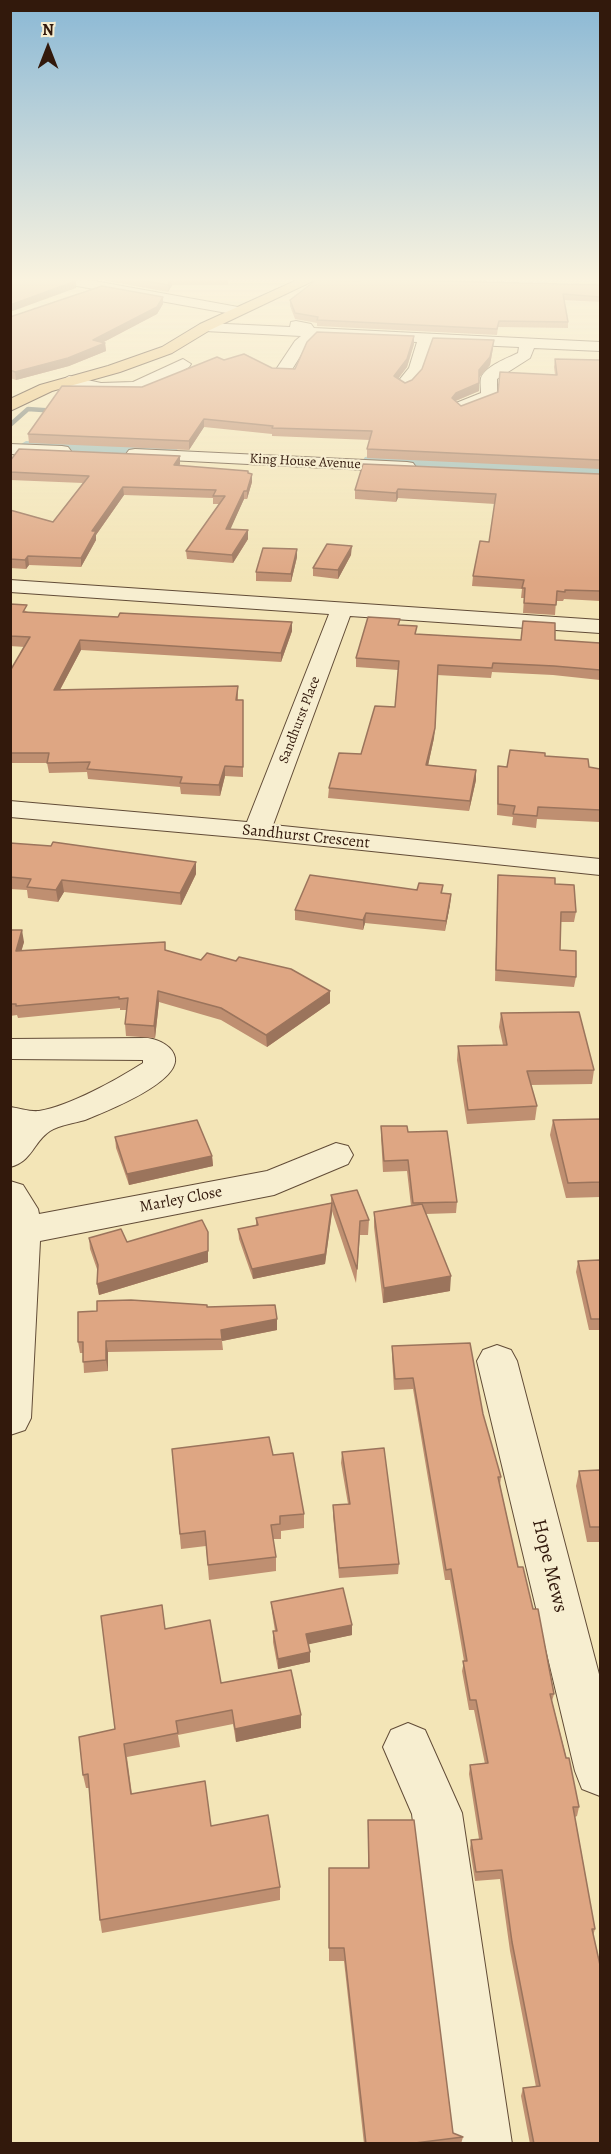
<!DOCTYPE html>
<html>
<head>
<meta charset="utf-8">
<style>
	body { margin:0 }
	#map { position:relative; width:611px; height:2154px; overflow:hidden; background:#f3e5b7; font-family:Alegreya,serif }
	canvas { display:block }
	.frame { position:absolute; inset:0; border:12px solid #32190c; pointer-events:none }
	.north { position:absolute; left:18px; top:18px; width:60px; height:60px; -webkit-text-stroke:4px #f7eed0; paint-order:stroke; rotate:0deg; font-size:16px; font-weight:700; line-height:24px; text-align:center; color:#32190c }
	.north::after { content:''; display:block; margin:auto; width:21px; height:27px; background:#32190c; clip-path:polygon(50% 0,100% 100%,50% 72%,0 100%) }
</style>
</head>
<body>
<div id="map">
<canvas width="611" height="2154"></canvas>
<div class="frame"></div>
<div class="north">N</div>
</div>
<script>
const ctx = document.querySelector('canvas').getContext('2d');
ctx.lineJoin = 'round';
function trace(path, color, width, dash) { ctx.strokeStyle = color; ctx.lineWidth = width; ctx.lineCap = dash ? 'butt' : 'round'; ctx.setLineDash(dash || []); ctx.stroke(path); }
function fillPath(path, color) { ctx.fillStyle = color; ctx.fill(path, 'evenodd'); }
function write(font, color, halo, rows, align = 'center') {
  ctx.font = font + ' Alegreya,serif'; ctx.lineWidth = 4.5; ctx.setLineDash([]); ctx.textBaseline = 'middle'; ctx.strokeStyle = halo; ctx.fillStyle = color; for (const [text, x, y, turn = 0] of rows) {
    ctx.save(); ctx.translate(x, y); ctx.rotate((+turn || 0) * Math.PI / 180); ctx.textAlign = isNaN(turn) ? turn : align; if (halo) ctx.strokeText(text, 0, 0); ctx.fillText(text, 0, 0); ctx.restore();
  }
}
const stream = new Path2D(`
	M 10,425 L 28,409 L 57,411`);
const canal = new Path2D(`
	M 26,441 L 171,448 L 177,449 L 179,453 L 177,457 L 171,458 L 20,450 L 18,446 Z
	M 371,456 L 600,467 L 600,477 L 365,465 L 362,461 L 365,457 Z`);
const minor = new Path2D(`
	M 59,280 L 89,280 L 238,307 L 245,311 L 238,315 L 66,284 Z
	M 396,280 L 484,280 L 486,282 L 479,286 L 403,284 Z
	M 296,321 L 311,324 L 314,328 L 600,342 L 600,351 L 534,348 L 530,358 L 497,379 L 497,396 L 495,399 L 462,412 L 454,407 L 456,403 L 481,393 C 481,389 480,382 481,378 C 485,366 508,358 518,353 L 519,347 L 431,343 C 428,359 423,384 404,389 L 396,384 L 409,368 L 417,342 L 316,337 L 306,347 L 291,371 L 285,373 L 277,368 L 295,341 L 301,336 L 205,331 L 198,327 L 205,323 L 290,327 L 291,322 Z
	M 183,359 L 191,364 L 189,367 C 179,372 170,378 160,383 C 128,397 96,393 63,384 L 61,381 L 69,376 L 101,383 L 133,382 Z
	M 10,444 L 62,446 L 68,447 L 71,451 L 68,455 L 62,456 L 10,454 Z
	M 135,449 L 407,462 L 413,463 L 416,467 L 413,471 L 407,472 L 129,458 L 126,454 L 129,450 Z
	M 10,580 L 600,620 L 600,633 L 350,616 L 273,825 L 600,859 L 600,875 L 257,839 L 10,817 L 10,801 L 247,822 L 329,614 L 10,592 Z
	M 148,1038 C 159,1040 173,1046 175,1058 C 179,1083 105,1112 85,1120 C 75,1123 59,1125 50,1131 C 33,1142 33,1161 10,1167 L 10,1132 L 12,1130 L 10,1130 L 10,1107 C 19,1108 30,1112 39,1111 C 70,1106 116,1080 143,1063 L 143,1060 L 10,1059 L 10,1039 Z
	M 336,1143 L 348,1146 L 353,1155 L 348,1164 L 274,1195 L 40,1241 L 31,1418 L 25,1430 L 10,1435 L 10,1181 L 23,1185 L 38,1209 L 39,1214 L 267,1171 Z
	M 497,1345 L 511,1350 L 517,1361 L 600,1678 L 600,1796 L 582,1789 L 575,1771 L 477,1361 L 483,1350 Z
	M 408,1723 L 425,1730 L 462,1813 L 512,2144 L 453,2144 L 412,1814 L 383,1747 L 391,1730 Z`);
const major = new Path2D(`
	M 297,280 L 315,280 L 210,330 L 172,353 L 120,372 L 52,391 L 10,411 L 10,399 L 40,385 L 108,366 L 162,347 L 200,324 Z`);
const wall = new Path2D(`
	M 102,280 L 228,280 L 228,285 L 172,285 L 168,292 Z
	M 403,280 L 600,285 L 600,302 L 564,300 L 568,322 L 568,328 L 498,327 L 497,335 L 317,326 L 317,323 L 295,319 L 290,306 L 290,300 L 360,281 Z
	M 163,297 L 163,304 L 157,314 L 104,342 L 105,343 L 106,351 L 69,366 L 16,380 L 10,378 L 10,317 Z
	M 414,344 L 407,367 L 398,379 L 405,383 L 493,348 L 490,365 L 479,377 L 479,391 L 456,401 L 461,406 L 555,375 L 554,367 L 555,359 L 600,360 L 600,469 L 367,458 L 367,449 L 370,440 L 272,436 L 272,434 L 204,427 L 189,450 L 29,443 L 28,434 L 142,387 L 224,360 L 272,368 L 295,369 Z
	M 10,461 L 180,464 L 179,466 L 248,473 L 252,482 L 247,499 L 244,499 L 230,529 L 248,530 L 248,539 L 233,563 L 187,559 L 186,551 L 219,504 L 213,504 L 213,498 L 124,495 L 96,535 L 96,540 L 81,567 L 29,565 L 26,569 L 10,568 L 10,510 L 53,522 L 83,483 L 10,480 Z
	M 600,474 L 600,601 L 564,599 L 563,601 L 556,601 L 555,615 L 523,613 L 524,598 L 521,598 L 522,589 L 472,586 L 473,576 L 489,542 L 495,504 L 398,498 L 396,502 L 355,499 L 355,490 Z
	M 351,555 L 338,579 L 313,576 L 313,568 Z
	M 297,557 L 291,582 L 256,581 L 256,572 Z
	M 10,604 L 28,612 L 118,617 L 292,622 L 292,631 L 281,662 L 81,650 L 60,690 L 238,686 L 238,700 L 243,700 L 243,777 L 225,776 L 220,796 L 181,794 L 180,787 L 88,779 L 87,772 L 49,773 L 47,763 L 10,763 L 10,671 L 25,647 L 10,646 Z
	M 400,625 L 416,634 L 521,640 L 555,640 L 600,643 L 600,680 L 553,675 L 492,672 L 491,678 L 437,675 L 434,738 L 428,765 L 476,770 L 476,780 L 469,811 L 328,798 L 329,788 L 361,754 L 395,707 L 398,670 L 356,667 L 356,658 Z
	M 545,756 L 589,767 L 600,769 L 600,822 L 537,819 L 536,828 L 512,825 L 513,817 L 497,815 L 498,766 L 507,767 Z
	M 10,843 L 196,874 L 181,905 L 64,892 L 58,902 L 28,898 L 27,890 L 10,889 Z
	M 498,875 L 555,884 L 576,912 L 574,922 L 561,922 L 560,950 L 576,977 L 574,987 L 495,981 Z
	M 443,885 L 442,894 L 451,894 L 450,905 L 445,931 L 365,923 L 363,930 L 295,920 L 295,910 Z
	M 10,930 L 24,942 L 21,951 L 166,950 L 330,1003 L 267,1047 L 221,1020 L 159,1002 L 155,1038 L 126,1036 L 125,1024 L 127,1010 L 120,1010 L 120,1008 L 18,1018 L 17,1015 L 10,1016 Z
	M 501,1013 L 594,1070 L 592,1084 L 531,1085 L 537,1106 L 535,1120 L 467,1124 L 457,1060 L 458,1046 L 503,1045 L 499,1027 Z
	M 600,1119 L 600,1197 L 566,1198 L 550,1135 L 553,1120 Z
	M 381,1126 L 408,1132 L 457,1202 L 456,1213 L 426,1214 L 450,1291 L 383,1303 L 374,1227 L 374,1212 L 411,1206 L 407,1171 L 383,1172 L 381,1137 Z
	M 115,1137 L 212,1156 L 213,1166 L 129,1185 L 116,1148 Z
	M 331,1195 L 369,1220 L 368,1235 L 360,1235 L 356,1283 L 332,1211 L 325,1264 L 253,1279 L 239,1239 L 238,1229 L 256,1225 L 256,1218 L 331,1203 Z
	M 208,1232 L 208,1262 L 99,1295 L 97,1284 L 98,1272 L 90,1249 L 89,1238 L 127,1242 Z
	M 600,1260 L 600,1330 L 589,1330 L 576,1272 L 578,1261 Z
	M 207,1307 L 277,1330 L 222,1341 L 223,1350 L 108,1352 L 108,1371 L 84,1373 L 83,1353 L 80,1353 L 78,1342 Z
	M 392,1346 L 483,1414 L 501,1477 L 500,1485 L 518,1567 L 554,1694 L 552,1701 L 579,1807 L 577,1816 L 575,1817 L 595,1929 L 593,1936 L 600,2144 L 530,2144 L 521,2096 L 523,2088 L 536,2087 L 510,1951 L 500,1879 L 475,1881 L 470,1849 L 471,1840 L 479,1839 L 469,1774 L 470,1765 L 485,1764 L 474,1710 L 469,1710 L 462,1671 L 464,1661 L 457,1620 L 450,1580 L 445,1580 L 413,1389 L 394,1390 L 392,1357 Z
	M 172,1449 L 273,1455 L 304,1514 L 304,1528 L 281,1531 L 281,1539 L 273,1539 L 276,1557 L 276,1571 L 209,1580 L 206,1546 L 181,1549 Z
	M 342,1452 L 399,1564 L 398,1574 L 339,1578 L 333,1516 L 333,1505 L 348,1504 L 341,1463 Z
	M 600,1470 L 600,1542 L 587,1542 L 576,1486 L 579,1471 Z
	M 271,1602 L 352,1625 L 352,1635 L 308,1644 L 310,1652 L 310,1662 L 278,1669 L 273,1642 L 273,1631 L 275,1631 L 272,1612 Z
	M 165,1629 L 221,1683 L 301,1715 L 301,1728 L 236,1742 L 233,1724 L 178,1735 L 180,1747 L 127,1757 L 132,1794 L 211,1826 L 280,1887 L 280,1900 L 102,1933 L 100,1920 L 89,1788 L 86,1788 L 83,1775 L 115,1729 Z
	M 368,1820 L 453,2133 L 463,2137 L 461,2144 L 364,2144 L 344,1961 L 329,1961 L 329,1868 L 368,1868 Z`);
const shadedWall = new Path2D(`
	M 170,280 L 171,280 L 172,285 L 168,292 L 168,285 Z
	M 76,281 L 76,288 L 10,312 L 10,305 Z
	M 163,297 L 163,304 L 157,314 L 94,347 L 105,343 L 106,351 L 69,366 L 16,380 L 15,372 L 93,340 Z
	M 414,336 L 414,344 L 407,367 L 394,384 L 394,376 Z
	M 494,340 L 493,348 L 490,365 L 479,378 L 479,370 Z
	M 479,383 L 479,391 L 455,401 L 452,398 L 456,393 Z
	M 204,419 L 204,427 L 189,450 L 189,441 Z
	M 180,456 L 180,464 L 174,473 L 174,465 Z
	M 252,474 L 252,482 L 247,499 L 247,491 Z
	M 123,487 L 124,495 L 96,535 L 96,540 L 81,567 L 81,558 L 92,531 Z
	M 398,489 L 398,498 L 396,502 L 396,493 Z
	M 244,491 L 244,499 L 227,537 L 226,529 Z
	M 248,530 L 248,539 L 233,563 L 232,555 Z
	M 352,546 L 351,555 L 338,579 L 338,570 Z
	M 297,549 L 297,557 L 291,582 L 291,574 Z
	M 28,556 L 29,565 L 26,569 L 25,560 Z
	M 292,622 L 292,631 L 281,662 L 281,653 Z
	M 80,640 L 81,650 L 55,699 L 54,690 Z
	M 435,728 L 434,738 L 426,775 L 426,765 Z
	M 225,766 L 225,776 L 220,796 L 219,785 Z
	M 476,770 L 476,780 L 469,811 L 470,801 Z
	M 196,862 L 196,874 L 181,905 L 180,893 Z
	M 62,880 L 64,892 L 58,902 L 56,890 Z
	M 451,894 L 450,905 L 445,931 L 446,921 Z
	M 366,913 L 365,923 L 363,930 L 363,920 Z
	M 22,930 L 24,942 L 18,963 L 16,951 Z
	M 158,991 L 159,1002 L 155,1038 L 154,1026 Z
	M 330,991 L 330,1003 L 267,1047 L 266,1035 Z
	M 212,1156 L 213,1166 L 129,1185 L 127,1174 Z
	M 332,1203 L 332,1213 L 325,1264 L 253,1279 L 252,1269 Z
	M 208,1232 L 208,1262 L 99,1295 L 97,1284 Z
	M 451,1276 L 450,1291 L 383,1303 L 384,1288 Z
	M 277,1319 L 277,1330 L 222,1341 L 221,1330 Z
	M 106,1341 L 108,1352 L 108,1371 L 106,1360 Z
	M 352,1625 L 352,1635 L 306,1645 L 306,1634 Z
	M 310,1652 L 310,1662 L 278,1669 L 278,1659 Z
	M 301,1715 L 301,1728 L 236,1742 L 235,1729 Z`);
const building = new Path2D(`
	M 10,280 L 71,280 L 76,281 L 10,305 Z
	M 140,280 L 170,280 L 168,285 Z
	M 316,280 L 360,281 L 360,280 L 402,280 L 600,285 L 600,297 L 563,294 L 568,322 L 499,321 L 497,329 L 317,320 L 318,317 L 295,313 L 290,300 Z
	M 102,286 L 163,297 L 157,307 L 93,340 L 105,343 L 68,358 L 15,372 L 10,370 L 10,317 Z
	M 317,332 L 414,336 L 407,359 L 394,376 L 405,383 L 412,380 L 422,369 L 433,338 L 494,340 L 490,357 L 479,370 L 479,383 L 456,393 L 452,398 L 461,406 L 498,392 L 500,372 L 557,375 L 555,359 L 600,360 L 600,460 L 367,449 L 372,431 L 272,428 L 273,426 L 204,419 L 189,441 L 28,434 L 62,386 L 142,387 L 217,357 L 224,360 L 244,354 L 272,368 L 295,369 L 307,342 Z
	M 19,449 L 180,456 L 174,465 L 248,471 L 248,473 L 252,474 L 247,491 L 244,491 L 226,529 L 248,530 L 232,555 L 186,551 L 225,496 L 213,496 L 216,490 L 123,487 L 92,531 L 96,531 L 81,558 L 28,556 L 25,560 L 10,559 L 10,510 L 53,522 L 89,476 L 10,472 L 10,461 Z
	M 363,464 L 600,474 L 600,591 L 565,590 L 565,592 L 557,591 L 556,605 L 524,603 L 525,588 L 522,588 L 524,580 L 473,576 L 480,541 L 489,542 L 496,494 L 398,489 L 396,493 L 355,490 Z
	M 327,544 L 352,546 L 338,570 L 313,568 Z
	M 263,548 L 297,549 L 291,574 L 256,572 Z
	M 10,604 L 27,605 L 23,612 L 118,617 L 120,613 L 292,622 L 281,653 L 80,640 L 54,690 L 238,686 L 236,700 L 243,700 L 243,767 L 225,766 L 219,785 L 180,783 L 182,777 L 87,769 L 90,762 L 47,763 L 49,753 L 10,753 L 10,671 L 30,637 L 10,636 Z
	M 368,617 L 400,619 L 398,625 L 417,626 L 415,634 L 521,640 L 523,621 L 555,623 L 555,640 L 600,643 L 600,670 L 554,666 L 493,663 L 492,668 L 438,665 L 435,728 L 426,765 L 476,770 L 470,801 L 329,788 L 339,753 L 361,754 L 375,706 L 395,707 L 399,661 L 356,658 Z
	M 510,750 L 545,753 L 545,756 L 588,759 L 589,767 L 600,769 L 600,810 L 538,807 L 537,816 L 513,814 L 515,806 L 498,804 L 498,766 L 507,767 Z
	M 53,842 L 196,862 L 180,893 L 62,880 L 56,890 L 27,887 L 31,879 L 10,877 L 10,843 L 51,846 Z
	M 310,875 L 417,890 L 419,883 L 443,885 L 441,893 L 451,894 L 446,921 L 366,913 L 363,920 L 295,910 Z
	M 498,875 L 555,878 L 555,884 L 574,885 L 576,912 L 561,912 L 560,950 L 576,951 L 576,977 L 496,970 Z
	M 10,930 L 22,930 L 16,951 L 165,942 L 165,950 L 201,960 L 207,953 L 236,961 L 239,957 L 291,969 L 330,991 L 266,1035 L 221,1008 L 158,991 L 154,1026 L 125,1024 L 128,998 L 119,999 L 119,997 L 16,1006 L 16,1004 L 10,1004 Z
	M 579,1012 L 594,1070 L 527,1071 L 537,1106 L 468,1110 L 458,1046 L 507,1045 L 501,1013 Z
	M 600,1119 L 600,1182 L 568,1183 L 553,1120 Z
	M 197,1120 L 212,1156 L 127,1174 L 115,1137 Z
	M 381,1126 L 407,1126 L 408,1132 L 447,1131 L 457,1202 L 413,1203 L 408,1160 L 384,1161 Z
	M 357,1190 L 369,1220 L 360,1221 L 357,1269 L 331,1195 Z
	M 332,1203 L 325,1254 L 252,1269 L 238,1229 L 258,1225 L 256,1218 Z
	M 422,1204 L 451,1276 L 384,1288 L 374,1212 Z
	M 202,1220 L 208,1232 L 208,1251 L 97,1284 L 98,1265 L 89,1238 L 121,1229 L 127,1242 Z
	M 600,1260 L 600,1319 L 591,1319 L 578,1261 Z
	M 131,1300 L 207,1305 L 207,1307 L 275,1305 L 277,1319 L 221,1330 L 222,1339 L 106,1341 L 106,1360 L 83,1362 L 83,1342 L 78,1342 L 78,1312 L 97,1311 L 97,1301 Z
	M 470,1343 L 483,1414 L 501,1477 L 498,1477 L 518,1567 L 523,1567 L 533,1609 L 538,1609 L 554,1694 L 550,1694 L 566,1758 L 569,1758 L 579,1807 L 573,1807 L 595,1929 L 592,1929 L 600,1965 L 600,2144 L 534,2144 L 523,2088 L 540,2086 L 512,1942 L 502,1870 L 476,1872 L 471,1840 L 482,1839 L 470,1765 L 488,1763 L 476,1700 L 470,1700 L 463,1661 L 467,1661 L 458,1609 L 451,1569 L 446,1570 L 413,1378 L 395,1379 L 392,1346 Z
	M 269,1437 L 273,1455 L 293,1453 L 304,1514 L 280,1516 L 280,1524 L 271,1525 L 276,1557 L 208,1565 L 205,1531 L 180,1534 L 172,1449 Z
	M 384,1448 L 399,1564 L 339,1568 L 333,1505 L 350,1504 L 342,1452 Z
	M 600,1470 L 600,1527 L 590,1527 L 579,1471 Z
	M 343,1588 L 352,1625 L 306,1634 L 310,1652 L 278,1659 L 273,1631 L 277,1631 L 271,1602 Z
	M 162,1605 L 165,1629 L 210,1620 L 221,1683 L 291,1670 L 301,1715 L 235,1729 L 232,1710 L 176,1721 L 178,1733 L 124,1744 L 131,1794 L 205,1781 L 211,1826 L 268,1815 L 280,1887 L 100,1920 L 88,1774 L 83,1775 L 79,1737 L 115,1729 L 101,1616 Z
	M 368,1820 L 414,1820 L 453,2133 L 463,2137 L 407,2144 L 366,2144 L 344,1948 L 329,1948 L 329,1868 L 369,1868 Z`);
const farStreetnames = [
	["King House Avenue",305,462,3],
	["Sandhurst Place",300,720,-69]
];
const streetNames = [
	["Sandhurst Crescent",306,837,6],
	["Marley Close",181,1200,-11]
];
const nearStreetnames = [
	["Hope Mews",549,1566,76]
];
trace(stream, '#737b73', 4.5);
fillPath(canal, '#9ebdb8');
trace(minor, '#624c37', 2);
trace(major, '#32190c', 2);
fillPath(minor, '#f7eed0');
fillPath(major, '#eac27c');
fillPath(wall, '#bf8f71');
fillPath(shadedWall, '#9b745c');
fillPath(building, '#dea683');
trace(building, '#9b745c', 1.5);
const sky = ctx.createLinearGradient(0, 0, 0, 582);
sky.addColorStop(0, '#8ab8d5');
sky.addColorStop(0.48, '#faf3df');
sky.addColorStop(1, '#faf3df00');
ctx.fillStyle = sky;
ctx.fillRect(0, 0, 611, 582);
write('14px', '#32190c', '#f7eed0', farStreetnames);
write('16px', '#32190c', '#f7eed0', streetNames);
write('20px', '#32190c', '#f7eed0', nearStreetnames);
</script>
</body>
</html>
